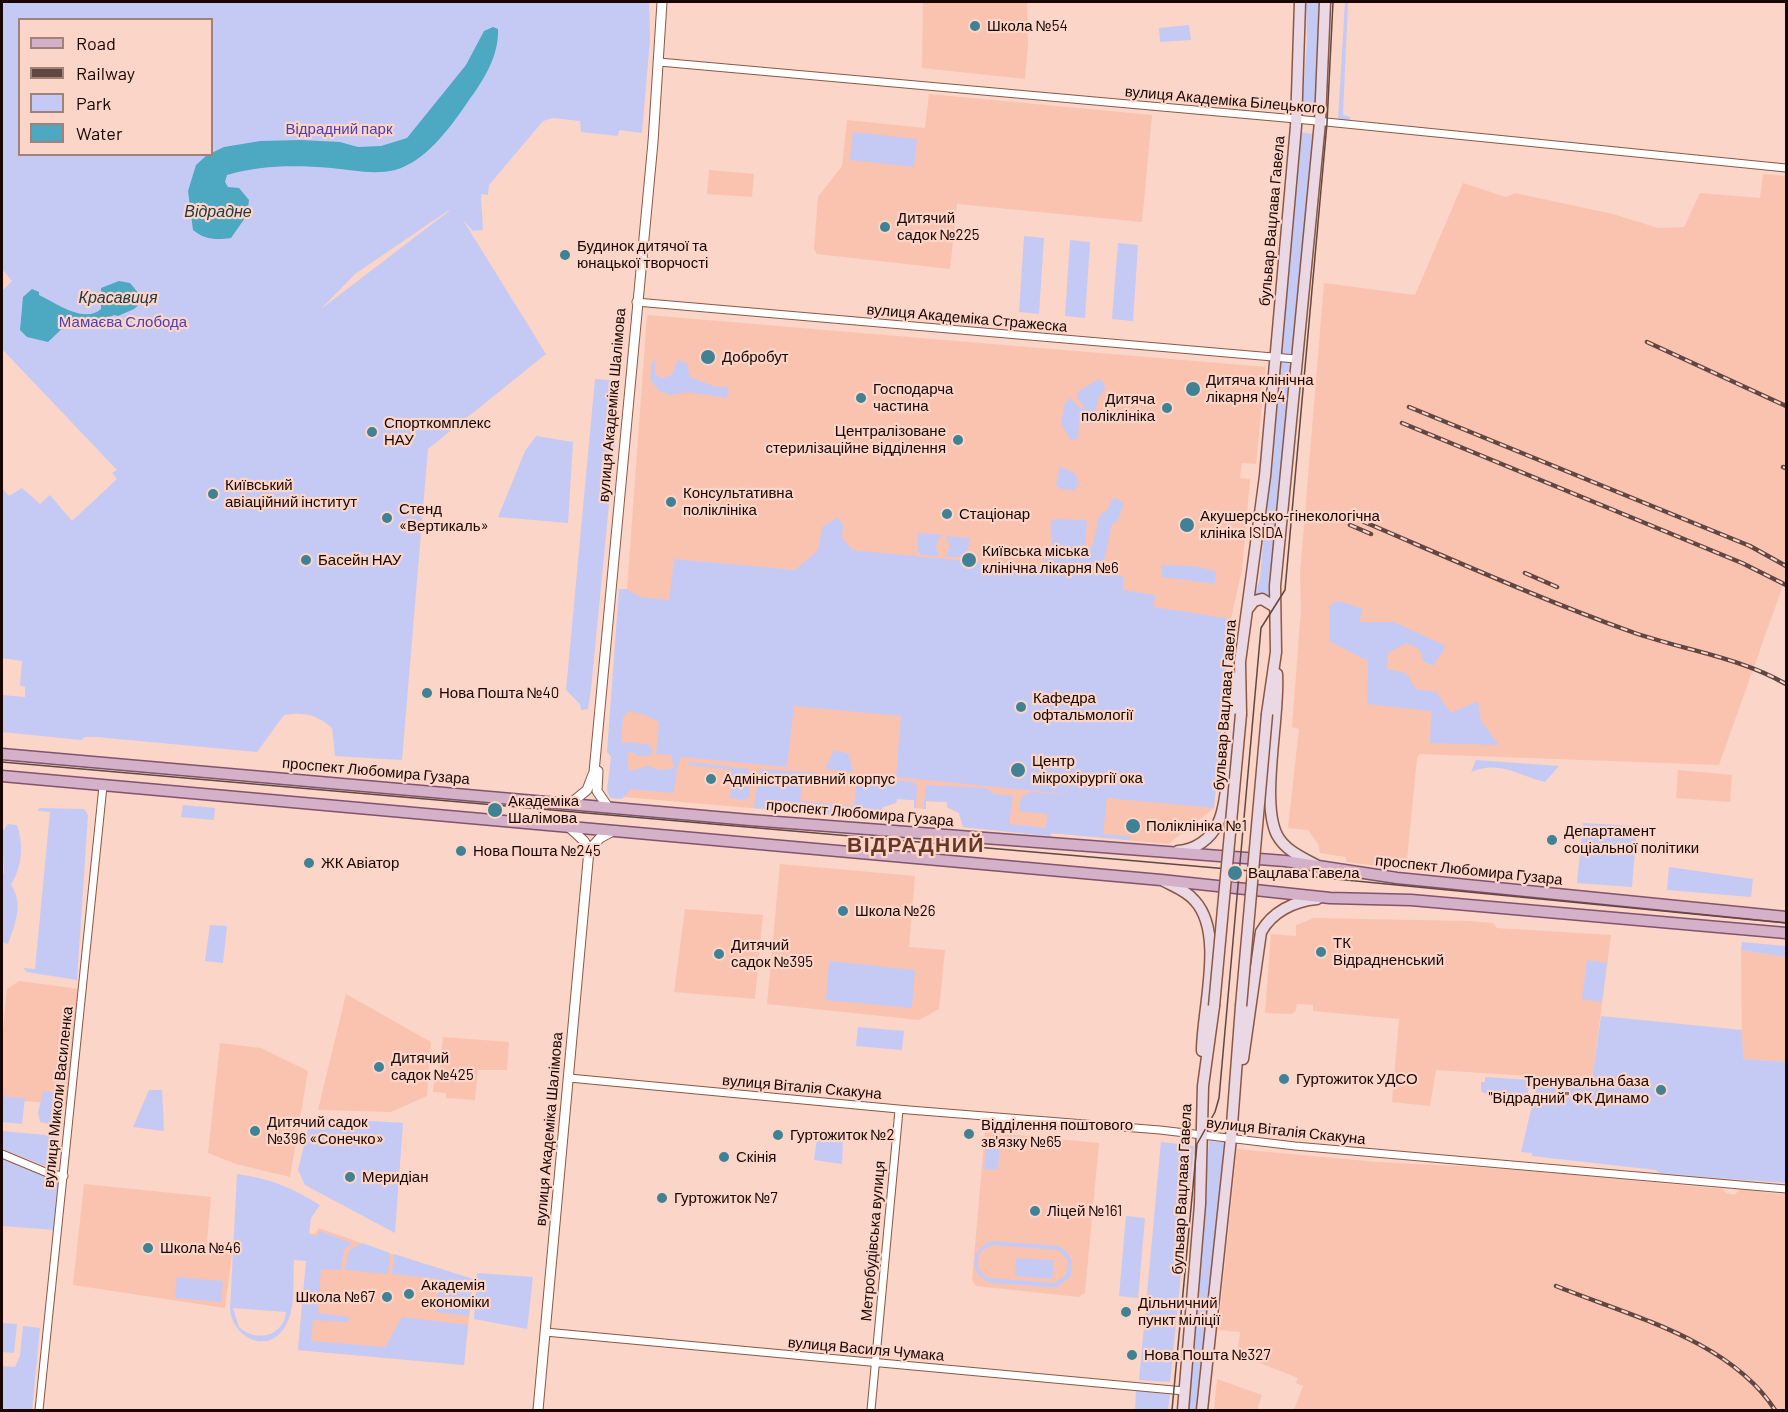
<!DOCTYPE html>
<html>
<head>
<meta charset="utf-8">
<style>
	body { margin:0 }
	#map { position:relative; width:1788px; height:1412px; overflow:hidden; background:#fad5c8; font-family:Barlow,sans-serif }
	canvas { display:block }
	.frame { position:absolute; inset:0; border:3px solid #190602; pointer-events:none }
	.legend { position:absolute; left:18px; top:18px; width:195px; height:138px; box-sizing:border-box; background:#fad5c8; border:2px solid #a08279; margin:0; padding:8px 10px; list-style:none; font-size:18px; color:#190602 }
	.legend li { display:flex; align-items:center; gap:12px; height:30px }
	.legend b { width:30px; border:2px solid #a08279 }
</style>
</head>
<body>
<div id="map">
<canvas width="1788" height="1412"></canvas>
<div class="frame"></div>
<ul class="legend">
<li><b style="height:8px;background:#d5b0c9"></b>Road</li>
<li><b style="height:8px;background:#604741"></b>Railway</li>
<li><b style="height:16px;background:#c5caf4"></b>Park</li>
<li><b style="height:16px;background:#4da8c2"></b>Water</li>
</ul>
</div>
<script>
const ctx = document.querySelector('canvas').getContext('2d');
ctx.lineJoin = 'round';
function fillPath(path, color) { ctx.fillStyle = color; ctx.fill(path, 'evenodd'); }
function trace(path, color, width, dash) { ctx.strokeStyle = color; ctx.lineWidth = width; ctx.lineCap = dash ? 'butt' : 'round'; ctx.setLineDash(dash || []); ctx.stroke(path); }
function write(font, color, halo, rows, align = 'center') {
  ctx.font = font + ' Barlow,sans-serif'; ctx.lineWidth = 4.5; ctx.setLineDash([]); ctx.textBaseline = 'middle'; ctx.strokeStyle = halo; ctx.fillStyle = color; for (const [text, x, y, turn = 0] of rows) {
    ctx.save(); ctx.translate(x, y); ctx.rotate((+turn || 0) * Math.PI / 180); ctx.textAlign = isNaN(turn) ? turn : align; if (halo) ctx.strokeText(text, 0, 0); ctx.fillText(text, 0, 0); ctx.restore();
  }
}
const built = new Path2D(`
	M 923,2 L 1027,2 L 1028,45 L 1025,79 L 922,68 Z
	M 929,94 L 1152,115 L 1142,222 L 957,204 L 950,269 L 817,254 L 814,249 L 818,197 L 842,166 L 847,120 L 925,128 Z
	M 709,170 L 754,174 L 752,197 L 707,194 Z
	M 1763,174 L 1786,176 L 1786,577 L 1719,765 L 1420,754 L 1417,758 L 1406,870 L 1347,862 L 1345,857 L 1320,853 L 1318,844 L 1308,830 L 1288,828 L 1299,729 L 1292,727 L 1301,609 L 1300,574 L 1324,283 L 1415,295 L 1463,183 L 1506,197 L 1515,193 L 1613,214 L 1658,228 L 1684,227 L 1700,193 L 1760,198 Z
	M 647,315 L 1266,367 L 1256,464 L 1242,463 L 1240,478 L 1250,479 L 1242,570 L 1231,619 L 1214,808 L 1168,844 L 1051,833 L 1050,836 L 963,827 L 959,813 L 947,807 L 947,802 L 926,801 L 926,809 L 914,808 L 914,800 L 897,799 L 896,803 L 883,807 L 877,819 L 612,796 Z
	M 1678,770 L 1732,775 L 1730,802 L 1676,798 Z
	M 780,864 L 915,876 L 909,947 L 945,950 L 939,1009 L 919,1020 L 767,1004 Z
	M 685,909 L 763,915 L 755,999 L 674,992 Z
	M 1314,918 L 1469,921 L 1493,923 L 1497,928 L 1611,935 L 1592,1080 L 1436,1070 L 1430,1106 L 1392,1102 L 1399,1019 L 1313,1011 L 1313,1005 L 1297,1004 L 1295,1012 L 1291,1014 L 1265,1013 L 1271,934 L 1296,936 L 1296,925 Z
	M 1741,950 L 1786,957 L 1786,1062 L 1742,1059 Z
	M 19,981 L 79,989 L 66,1105 L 4,1099 L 2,1095 L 2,1042 L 7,989 Z
	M 346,994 L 431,1042 L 427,1096 L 391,1112 L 318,1110 Z
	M 443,1037 L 509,1042 L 507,1070 L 478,1070 L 475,1100 L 446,1098 L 446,1093 L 433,1092 L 435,1073 L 440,1068 Z
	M 220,1043 L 261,1048 L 308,1071 L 290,1177 L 236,1164 L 208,1153 Z
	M 985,1132 L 1099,1143 L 1085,1293 L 1079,1297 L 976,1286 L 972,1280 Z
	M 1237,1149 L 1377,1162 L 1476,1167 L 1589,1176 L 1723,1189 L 1726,1193 L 1734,1195 L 1741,1189 L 1786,1195 L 1786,1410 L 1294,1410 L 1303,1386 L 1296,1383 L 1298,1378 L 1247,1358 L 1238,1348 L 1240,1332 L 1218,1330 Z
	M 84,1184 L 211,1197 L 207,1241 L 232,1255 L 225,1308 L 73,1285 Z
	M 319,1228 L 397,1256 L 473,1279 L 464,1365 L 298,1350 L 309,1233 L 315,1234 Z
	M 1217,1379 L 1262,1395 L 1257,1410 L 1214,1410 Z`);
const green = new Path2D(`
	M 2,2 L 649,2 L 650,39 L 642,133 L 619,130 L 618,136 L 581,132 L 580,121 L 553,118 L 543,121 L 489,185 L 488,195 L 481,194 L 483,230 L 473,231 L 463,220 L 546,354 L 428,449 L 402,760 L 335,756 L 332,728 C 316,714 304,712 284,715 L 257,752 L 97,737 L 85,737 L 81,740 L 2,732 L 2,695 L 25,697 L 25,687 L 20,686 L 22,661 L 2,658 L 2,488 L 9,496 L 22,488 L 40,504 L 50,495 L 72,521 L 117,479 L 112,473 L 117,470 L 2,349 L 2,291 L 12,281 L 2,269 ZM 20,20 L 212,20 L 212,154 L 20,154 ZM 449,210 L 449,211 L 321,309 L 355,274 Z
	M 1306,2 L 1321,2 L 1317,112 L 1302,111 L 1307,39 Z
	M 1345,2 L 1348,2 L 1343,115 L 1350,117 L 1350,121 L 1338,120 Z
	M 1189,25 L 1191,40 L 1160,42 L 1159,28 Z
	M 853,132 L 917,139 L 914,167 L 850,160 Z
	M 1300,132 L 1313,134 L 1273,599 L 1254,598 L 1260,578 Z
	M 1024,236 L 1044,238 L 1039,314 L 1019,312 Z
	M 1070,240 L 1090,242 L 1085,318 L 1065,316 Z
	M 1118,243 L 1138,245 L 1133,321 L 1112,319 Z
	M 678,359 L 687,364 L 690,377 L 716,387 L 727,387 L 729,393 L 726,398 L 688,392 L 670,395 L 659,391 L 650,379 L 652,362 L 655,360 L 655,375 L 663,378 L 672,375 Z
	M 595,379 L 621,381 L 591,689 L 588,709 L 581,710 L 580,704 L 566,690 Z
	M 1099,379 L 1104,383 L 1105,390 L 1099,396 L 1092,424 L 1079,423 L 1078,438 L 1071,441 L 1061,423 L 1064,405 L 1070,398 L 1080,408 L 1085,407 L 1077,398 L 1077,392 Z
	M 536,436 L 573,442 L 568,523 L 498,517 L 525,451 Z
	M 1060,467 L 1075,473 L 1079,484 L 1074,490 L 1060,489 L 1056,484 Z
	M 1116,498 L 1124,504 L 1118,520 L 1112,525 L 1101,574 L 1123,576 L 1123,590 L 1155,595 L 1154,607 L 1231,619 L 1214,808 L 1107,798 L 1103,834 L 1129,836 L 1129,840 L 1051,833 L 1050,836 L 963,827 L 959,813 L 947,807 L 947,802 L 926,801 L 926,809 L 923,809 L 926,785 L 987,788 L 994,794 L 1013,796 L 1009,824 L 1046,828 L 1047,814 L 1019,811 L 1021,797 L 1030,792 L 1076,795 L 896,777 L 901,716 L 794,706 L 787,767 L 682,757 C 675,765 677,782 673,793 L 631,789 L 622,799 L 610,798 L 607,790 L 611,757 L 607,752 L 619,589 L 627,589 L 640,597 L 669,600 L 674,559 L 795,570 L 818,550 L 822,527 L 838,517 L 843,526 L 842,538 L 853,550 L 1036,568 C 1065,548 1044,534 1053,519 L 1087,520 L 1085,547 L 1092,547 L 1099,516 L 1108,509 L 1112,499 ZM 628,711 L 643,714 L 659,722 L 656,754 L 671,755 L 674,768 L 660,770 L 648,766 L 629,771 L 627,755 L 631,751 L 637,756 L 648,756 L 653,752 L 650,745 L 631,742 L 621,743 L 623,718 Z
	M 918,533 L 942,535 L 936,545 L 939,557 L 919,554 L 917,549 Z
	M 946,536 L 970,538 L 966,557 L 945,557 L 950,547 Z
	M 1161,565 L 1193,566 L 1216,571 L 1215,584 L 1162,577 Z
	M 1339,601 L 1363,609 L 1359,622 L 1394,622 L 1446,646 L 1433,666 L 1423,661 L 1420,650 L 1407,643 L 1388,653 L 1387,669 L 1406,673 L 1416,689 L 1436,692 L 1451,713 L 1478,701 L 1481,721 L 1499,745 L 1430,743 L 1431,711 L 1367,704 L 1368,661 L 1329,641 L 1329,605 Z
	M 834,750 L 849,754 L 853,772 L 825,769 Z
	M 1476,760 L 1559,766 L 1545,782 C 1517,775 1500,760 1471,772 Z
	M 690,762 L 749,769 L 749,797 L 744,800 L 730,798 L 732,770 L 687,765 Z
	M 759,769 L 818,773 L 817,783 L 802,782 L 800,801 L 854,806 L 857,777 L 913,782 L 917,787 L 916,808 L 914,808 L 914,800 L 897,799 L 896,803 L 883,807 L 877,819 L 754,808 Z
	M 183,805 L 215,808 L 214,820 L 181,817 Z
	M 39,808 L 84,809 L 88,815 L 77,980 L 27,972 L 23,968 L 35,969 L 50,812 L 38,811 Z
	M 1583,823 L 1637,826 L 1632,887 L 1577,883 Z
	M 8,824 L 17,825 C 24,846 22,866 11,885 C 24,903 15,925 8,944 L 2,942 L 2,874 L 4,873 L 2,832 Z
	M 1669,867 L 1753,879 L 1751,897 L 1667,890 Z
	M 210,925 L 227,926 L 223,963 L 205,961 Z
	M 1742,942 L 1786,946 L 1786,957 L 1741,950 Z
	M 1587,960 L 1607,963 L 1602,1002 L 1582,999 Z
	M 829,961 L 915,970 L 912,1008 L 826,1000 Z
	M 1601,1016 L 1742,1030 L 1743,1059 L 1786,1062 L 1786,1183 L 1661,1174 L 1656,1170 L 1532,1156 L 1532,1153 L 1521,1152 L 1539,1076 L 1592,1079 Z
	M 858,1027 L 904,1031 L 902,1050 L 856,1046 Z
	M 1485,1077 L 1529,1080 L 1528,1096 L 1484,1093 L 1481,1091 L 1481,1082 L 1485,1082 Z
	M 2,1087 L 5,1097 L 25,1098 L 22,1124 L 2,1122 Z
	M 149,1090 L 162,1090 L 164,1131 L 133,1127 Z
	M 43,1091 L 59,1093 L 61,1103 L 53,1125 L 40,1122 L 38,1113 Z
	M 311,1117 L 403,1123 L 395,1233 L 305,1185 L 298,1170 Z
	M 2,1131 L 56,1136 L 53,1169 L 2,1149 Z
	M 817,1138 L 843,1142 L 842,1164 L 814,1160 Z
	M 987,1139 L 1000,1140 L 998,1170 L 984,1169 Z
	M 1209,1141 L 1224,1142 L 1199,1410 L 1187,1410 Z
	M 1161,1142 L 1194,1146 L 1170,1382 L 1139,1380 Z
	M 2,1156 L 61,1176 L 56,1230 L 2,1226 Z
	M 237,1174 C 272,1179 290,1187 320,1205 L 311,1218 L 309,1235 L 317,1236 L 320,1231 L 352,1243 L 344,1250 L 341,1270 L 321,1269 L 318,1313 L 349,1317 L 348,1322 L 313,1320 L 311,1341 L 385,1347 L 402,1317 L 468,1325 L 464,1365 L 298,1350 L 306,1261 L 294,1260 C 293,1279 296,1308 286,1325 C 270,1355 234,1340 230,1310 ZM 233,1308 L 286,1312 C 283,1338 255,1342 239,1327 Z
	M 1126,1216 L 1145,1218 L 1138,1298 L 1119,1296 Z
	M 992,1241 L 1058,1246 C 1071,1253 1075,1263 1070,1277 L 1057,1287 L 1048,1287 L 991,1283 C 968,1274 969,1249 992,1241 ZM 993,1245 L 1058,1250 L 1068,1261 L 1066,1275 L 1054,1283 L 989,1278 C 978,1273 975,1262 981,1251 Z
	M 362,1243 L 390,1253 L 388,1274 L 345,1270 L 349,1250 Z
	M 394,1254 L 473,1279 L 469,1316 L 436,1312 L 439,1279 L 392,1274 Z
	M 1016,1258 L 1054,1260 L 1052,1279 L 1015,1276 Z
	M 477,1273 L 533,1277 L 527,1329 L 474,1319 Z
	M 177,1277 L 223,1281 L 221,1302 L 175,1298 Z
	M 2,1323 L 17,1324 L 14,1353 L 2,1352 Z
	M 23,1326 L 40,1328 L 32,1410 L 2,1410 L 2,1366 L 15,1367 L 20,1356 Z
	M 1136,1391 L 1170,1393 L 1168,1410 L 1135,1410 Z`);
const water = new Path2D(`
	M 493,27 L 498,29 C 499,57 483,81 467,103 C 450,128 425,162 395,170 C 374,175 352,170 331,168 C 296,165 260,165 227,175 L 225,182 L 228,187 L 239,188 L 249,200 L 247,215 L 231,238 C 216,240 205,240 193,230 L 188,191 L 196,165 L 207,155 L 224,147 L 260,141 L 301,140 L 340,142 L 358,147 L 381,146 L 407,138 L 466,65 L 484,31 Z
	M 119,281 L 130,283 L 144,300 L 134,309 L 118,316 L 114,315 L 86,328 L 70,321 L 48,342 L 27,337 L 20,330 L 23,297 L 32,289 L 39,292 L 39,295 C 56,303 84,324 101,309 L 101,288 Z`);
const minor = new Path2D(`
	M 659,62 L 1296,119 L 1786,168
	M 636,302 L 1296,359
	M 569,1078 L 909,1110 L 1160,1130 L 1295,1146 L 1786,1189
	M 2,1154 L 50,1174 L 64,1176
	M 545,1332 L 1184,1391
	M 39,1410 L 103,786
	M 871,1410 L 899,1110`);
const tertiary = new Path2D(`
	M 598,771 L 597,791 L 608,807
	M 571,803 L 587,790 L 594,772 L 653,142 L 662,2
	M 589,850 L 600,838 L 611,832
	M 538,1410 L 589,850 L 584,841 L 570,828`);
const secondary = new Path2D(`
	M 1247,610 L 1254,601 L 1262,599 L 1275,607
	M 1277,674 C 1280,716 1260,801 1277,835 C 1285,850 1301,857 1316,865
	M 1241,714 L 1240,662 L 1265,476 L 1296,126 L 1300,2
	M 1267,714 L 1276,652 L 1275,586 L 1320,122 L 1325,2
	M 1178,851 C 1195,850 1211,839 1218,823 C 1230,800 1230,722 1233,692 L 1237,677
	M 1164,881 C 1175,887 1187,891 1195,901 C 1225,934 1202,1009 1202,1051
	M 1243,1059 L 1261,932 C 1272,912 1294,901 1317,899
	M 1183,1410 L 1200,1204 L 1203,1086 L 1214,1006
	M 1202,1410 L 1231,1138 L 1241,1006`);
const primary = new Path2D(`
	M 2,754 L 750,820 L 1285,861 L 1397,878 L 1786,917
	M 2,776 L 1161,880 L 1330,898 L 1411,900 L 1786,933`);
const tram = new Path2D(`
	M 2,762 L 1274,873 L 1786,923
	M 1172,1410 L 1197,1144 L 1215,1112 L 1219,1098 L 1261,628 L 1285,590 L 1327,123 L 1333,2`);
const rail = new Path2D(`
	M 1647,342 L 1786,406
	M 1409,407 L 1750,546 L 1786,566
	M 1402,423 L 1742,563 L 1786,585
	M 1783,467 L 1786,468
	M 1362,521 C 1451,559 1540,599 1632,632 C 1683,650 1739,657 1786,684
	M 1350,525 L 1371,534
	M 1525,573 L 1557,587
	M 1556,1286 C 1630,1316 1730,1340 1775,1410`);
const secondaryBridge = new Path2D(`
	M 1214,1006 L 1241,714
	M 1241,1006 L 1267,714`);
const markers = [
	[975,26,6,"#418194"],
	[885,227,6,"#418194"],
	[565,255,6,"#418194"],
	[708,357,8,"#418194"],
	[1193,389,8,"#418194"],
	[861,398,6,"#418194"],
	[1167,408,6,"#418194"],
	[372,432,6,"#418194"],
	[958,440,6,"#418194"],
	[213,494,6,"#418194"],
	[671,502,6,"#418194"],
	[947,514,6,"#418194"],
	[387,518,6,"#418194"],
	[1187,525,8,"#418194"],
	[306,560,6,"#418194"],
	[969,560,8,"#418194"],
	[427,693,6,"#418194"],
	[1021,707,6,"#418194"],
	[1018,770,8,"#418194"],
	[711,779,6,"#418194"],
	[495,810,8,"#418194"],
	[1133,826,8,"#418194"],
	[1552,840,6,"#418194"],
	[461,851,6,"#418194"],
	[309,863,6,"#418194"],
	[1235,873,8,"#418194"],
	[843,911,6,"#418194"],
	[1321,952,6,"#418194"],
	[719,954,6,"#418194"],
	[379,1067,6,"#418194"],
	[1284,1079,6,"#418194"],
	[1661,1090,6,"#418194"],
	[255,1131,6,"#418194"],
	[969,1134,6,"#418194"],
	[778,1135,6,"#418194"],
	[724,1157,6,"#418194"],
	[350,1177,6,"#418194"],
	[662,1198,6,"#418194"],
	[1035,1211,6,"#418194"],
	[148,1248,6,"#418194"],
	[409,1294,6,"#418194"],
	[387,1297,6,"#418194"],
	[1126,1312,6,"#418194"],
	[1132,1355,6,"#418194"]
];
const poiNames = [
	["Школа №54",987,26],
	["Дитячий",897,218],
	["садок №225",897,235],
	["Будинок дитячої та",577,246],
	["юнацької творчості",577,263],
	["Добробут",722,357],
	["Дитяча клінічна",1206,380],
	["лікарня №4",1206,397],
	["Господарча",873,389],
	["частина",873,406],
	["Дитяча",1155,399,"right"],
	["поліклініка",1155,416,"right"],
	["Спорткомплекс",384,423],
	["НАУ",384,440],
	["Централізоване",946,431,"right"],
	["стерилізаційне відділення",946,448,"right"],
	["Київський",225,485],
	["авіаційний інститут",225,502],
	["Консультативна",683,493],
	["поліклініка",683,510],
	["Стенд",399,509],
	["«Вертикаль»",399,526],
	["Стаціонар",959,514],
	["Акушерсько-гінекологічна",1200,516],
	["клініка ISIDA",1200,533],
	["Київська міська",982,551],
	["клінічна лікарня №6",982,568],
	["Басейн НАУ",318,560],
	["Нова Пошта №40",439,693],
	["Кафедра",1033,698],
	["офтальмології",1033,715],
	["Центр",1032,761],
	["мікрохірургії ока",1032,778],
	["Адміністративний корпус",723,779],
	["Академіка",508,801],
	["Шалімова",508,818],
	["Поліклініка №1",1146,826],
	["Департамент",1564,831],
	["соціальної політики",1564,848],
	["Нова Пошта №245",473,851],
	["ЖК Авіатор",321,863],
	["Вацлава Гавела",1248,873],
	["Школа №26",855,911],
	["ТК",1333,943],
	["Відрадненський",1333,960],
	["Дитячий",731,945],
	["садок №395",731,962],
	["Дитячий",391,1058],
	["садок №425",391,1075],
	["Гуртожиток УДСО",1296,1079],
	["Тренувальна база",1649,1081,"right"],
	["\"Відрадний\" ФК Динамо",1649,1098,"right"],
	["Дитячий садок",267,1122],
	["№396 «Сонечко»",267,1139],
	["Відділення поштового",981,1125],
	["зв'язку №65",981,1142],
	["Гуртожиток №2",790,1135],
	["Скінія",736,1157],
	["Меридіан",362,1177],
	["Гуртожиток №7",674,1198],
	["Ліцей №161",1047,1211],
	["Школа №46",160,1248],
	["Академія",421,1285],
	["економіки",421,1302],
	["Школа №67",375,1297,"right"],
	["Дільничний",1138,1303],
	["пункт міліції",1138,1320],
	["Нова Пошта №327",1144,1355]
];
const streetNames = [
	["вулиця Академіка Білецького",1225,100,5],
	["бульвар Вацлава Гавела",1272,221,-85],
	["вулиця Академіка Стражеска",967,318,5],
	["вулиця Академіка Шалімова",612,405,-85],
	["бульвар Вацлава Гавела",1225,705,-86],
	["проспект Любомира Гузара",376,771,5],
	["проспект Любомира Гузара",860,813,5],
	["проспект Любомира Гузара",1469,870,6],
	["вулиця Віталія Скакуна",802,1087,5],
	["вулиця Миколи Василенка",58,1097,-84],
	["вулиця Академіка Шалімова",549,1129,-85],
	["вулиця Віталія Скакуна",1286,1131,6],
	["бульвар Вацлава Гавела",1182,1189,-87],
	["Метробудівська вулиця",873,1241,-85],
	["вулиця Василя Чумака",866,1349,5]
];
const parkNames = [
	["Відрадний парк",339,129],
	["Мамаєва Слобода",123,322]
];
const waterNames = [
	["Відрадне",218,212],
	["Красавиця",118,298]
];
const districtNames = [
	["ВІДРАДНИЙ",916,845]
];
fillPath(built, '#fac3b0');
fillPath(green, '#c5caf4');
fillPath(water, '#4da8c2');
trace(minor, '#8b5745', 9);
trace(tertiary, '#8b5745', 11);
trace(secondary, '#8b5745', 13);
trace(primary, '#81536c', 13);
trace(minor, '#fff', 7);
trace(tertiary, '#fff', 9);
trace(secondary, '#ead8e4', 10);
trace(primary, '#d5b0c9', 10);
trace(tram, '#604741', 1.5);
trace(rail, '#604741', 4.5);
trace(rail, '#fad5c8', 2, [7]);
trace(secondaryBridge, '#8b5745', 13, []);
trace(secondaryBridge, '#ead8e4', 10);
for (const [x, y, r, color] of markers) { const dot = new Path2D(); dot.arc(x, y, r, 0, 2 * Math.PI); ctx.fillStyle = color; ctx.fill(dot); trace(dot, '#fad5c8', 2); }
write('15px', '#190602', '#fad5c8', poiNames, 'left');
write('15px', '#190602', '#fad5c8', streetNames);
write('15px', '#493fbb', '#fad5c8', parkNames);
write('italic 16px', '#1d3942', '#fad5c8', waterNames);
ctx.letterSpacing = '1.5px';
write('bold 21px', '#673625', '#fad5c8', districtNames);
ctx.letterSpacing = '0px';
</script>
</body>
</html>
